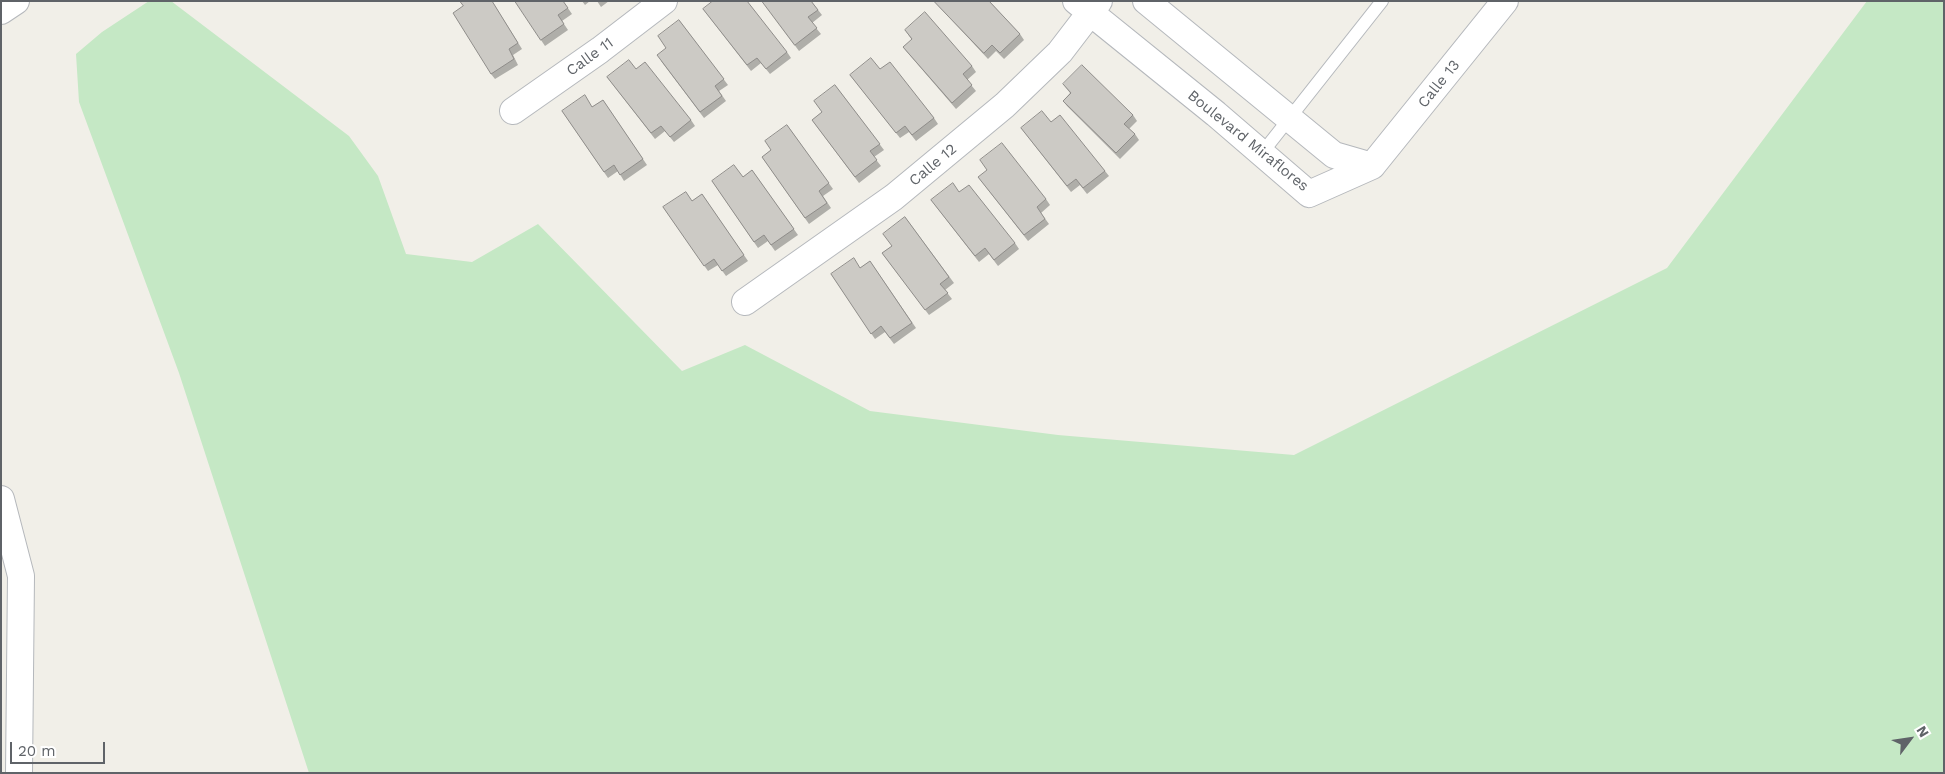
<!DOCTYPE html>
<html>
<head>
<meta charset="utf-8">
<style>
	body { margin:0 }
	#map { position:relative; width:1945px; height:774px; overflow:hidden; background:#f1efe8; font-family:"Work Sans",sans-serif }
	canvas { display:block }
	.frame { position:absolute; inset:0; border:2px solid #5f6368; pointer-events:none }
	.north { position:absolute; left:1885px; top:714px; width:50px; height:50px; -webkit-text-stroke:4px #fff; paint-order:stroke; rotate:59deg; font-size:14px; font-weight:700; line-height:20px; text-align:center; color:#5f6368 }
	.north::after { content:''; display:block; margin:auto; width:18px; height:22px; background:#5f6368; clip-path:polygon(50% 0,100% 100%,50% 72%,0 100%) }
	.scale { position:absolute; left:10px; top:742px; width:95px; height:22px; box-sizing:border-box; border:2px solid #5f6368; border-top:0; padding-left:6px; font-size:15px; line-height:18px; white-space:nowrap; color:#5f6368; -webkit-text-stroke:4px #fff; paint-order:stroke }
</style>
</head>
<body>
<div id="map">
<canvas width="1945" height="774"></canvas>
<div class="frame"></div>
<div class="north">N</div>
<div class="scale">20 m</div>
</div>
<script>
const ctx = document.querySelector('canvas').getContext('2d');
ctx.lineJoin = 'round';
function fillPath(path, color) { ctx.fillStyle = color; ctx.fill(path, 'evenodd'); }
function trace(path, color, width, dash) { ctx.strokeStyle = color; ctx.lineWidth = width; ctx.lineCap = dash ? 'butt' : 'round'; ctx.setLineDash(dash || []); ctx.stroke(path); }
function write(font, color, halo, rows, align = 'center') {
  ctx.font = font + ' "Work Sans",sans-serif'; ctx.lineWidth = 4; ctx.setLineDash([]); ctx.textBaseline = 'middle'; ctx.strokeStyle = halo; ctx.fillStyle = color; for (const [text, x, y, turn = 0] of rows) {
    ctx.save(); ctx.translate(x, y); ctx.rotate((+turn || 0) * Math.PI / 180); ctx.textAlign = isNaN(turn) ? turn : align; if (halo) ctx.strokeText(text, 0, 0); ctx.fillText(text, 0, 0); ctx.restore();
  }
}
const green = new Path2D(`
	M 149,1 L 171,1 L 349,136 L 378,176 L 406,254 L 472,262 L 538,224 L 682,371 L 745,345 L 870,411 L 1058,435 L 1294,455 L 1667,268 L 1867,1 L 1944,1 L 1944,773 L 309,773 L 179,373 L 79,102 L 76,54 L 102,32 Z`);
const lane = new Path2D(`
	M 1262,153 L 1382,1`);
const street = new Path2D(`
	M 1076,1 L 1216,114 L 1309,194 L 1372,166 L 1505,1
	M 1146,1 L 1334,155 L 1372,166
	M 1,11 L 16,1
	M 513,111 L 600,50 L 664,1
	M 745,302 L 894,197 L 1005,105 L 1060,52 L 1099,1
	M 1,499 L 21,576 L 19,773`);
const wall = new Path2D(`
	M 492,1 L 522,49 L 513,55 L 518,65 L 495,79 L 491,74 Z
	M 515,1 L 563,1 L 572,14 L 562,21 L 568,30 L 545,46 Z
	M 582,1 L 590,1 L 585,5 Z
	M 597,1 L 609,1 L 601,7 Z
	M 762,1 L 811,1 L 822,15 L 812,23 L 821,34 L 799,51 Z
	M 934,1 L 989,1 L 1020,34 L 1024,40 L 1004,59 L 996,51 L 988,59 Z
	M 703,9 L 787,52 L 791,58 L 770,74 L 761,63 L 751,71 Z
	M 679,20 L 728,85 L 719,91 L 726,101 L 704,118 L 661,61 Z
	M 905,30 L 972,66 L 976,72 L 967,80 L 976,91 L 956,109 L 907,52 L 903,47 L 912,40 Z
	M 636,69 L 691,120 L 695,126 L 674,142 L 665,131 L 655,139 L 607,77 Z
	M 880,69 L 934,118 L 938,124 L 916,141 L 909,132 L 900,138 L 850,75 Z
	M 1063,84 L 1133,115 L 1137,121 L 1129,129 L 1135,134 L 1139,140 L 1120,159 L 1067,106 L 1063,101 L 1070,93 Z
	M 835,85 L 884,150 L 874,157 L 881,166 L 859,183 L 812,120 L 822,112 Z
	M 603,100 L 647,165 L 624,181 L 618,171 L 608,178 L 562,111 L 592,107 Z
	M 1051,122 L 1105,171 L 1109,176 L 1087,194 L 1080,185 L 1071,192 L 1021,128 Z
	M 787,125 L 833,189 L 823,196 L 831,208 L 809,224 L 762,157 L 771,150 Z
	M 752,170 L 798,235 L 775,251 L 768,241 L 758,248 L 712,181 L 743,177 Z
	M 978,177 L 1046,199 L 1050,205 L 1041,213 L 1049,224 L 1028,241 Z
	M 959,192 L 1015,243 L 1019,249 L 998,266 L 989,254 L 979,262 L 931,200 Z
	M 702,194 L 748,261 L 726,276 L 718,265 L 708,271 L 663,207 L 692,201 Z
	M 905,217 L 954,283 L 945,290 L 952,299 L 929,315 L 882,253 L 892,246 Z
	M 870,261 L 916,328 L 894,344 L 885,332 L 875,339 L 831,274 L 860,268 Z`);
const building = new Path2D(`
	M 460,1 L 492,1 L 518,43 L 509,49 L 514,59 L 491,74 L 453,13 L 463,6 Z
	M 515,1 L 563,1 L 568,8 L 558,15 L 564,24 L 541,40 Z
	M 713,1 L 747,1 L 787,52 L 766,69 L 757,58 L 747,65 L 703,9 Z
	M 762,1 L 811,1 L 818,10 L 808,17 L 817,28 L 795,45 Z
	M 934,1 L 989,1 L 1020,34 L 1000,53 L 992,45 L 984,53 Z
	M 925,12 L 972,66 L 963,74 L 972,85 L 952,103 L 903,47 L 912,39 L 905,30 Z
	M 679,20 L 724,79 L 715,86 L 722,96 L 700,112 L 657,55 L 666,48 L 658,36 Z
	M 871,58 L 880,69 L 890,62 L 934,118 L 912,135 L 905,126 L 896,133 L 850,75 Z
	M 629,60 L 636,69 L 645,62 L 691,120 L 670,137 L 661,126 L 651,133 L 607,77 Z
	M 1082,65 L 1133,115 L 1124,124 L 1135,134 L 1116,153 L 1063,101 L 1071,93 L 1063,84 Z
	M 835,85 L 880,144 L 870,151 L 877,160 L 855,177 L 812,120 L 822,112 L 814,101 Z
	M 585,95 L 592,107 L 603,100 L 643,159 L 620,175 L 614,165 L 604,172 L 562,111 Z
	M 1042,111 L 1051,122 L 1060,115 L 1105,171 L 1083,188 L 1076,179 L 1067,186 L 1021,128 Z
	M 787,125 L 829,183 L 819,191 L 827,203 L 805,218 L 762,157 L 771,150 L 765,141 Z
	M 1002,143 L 1046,199 L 1037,207 L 1045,219 L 1024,235 L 978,177 L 987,170 L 980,160 Z
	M 734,165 L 743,177 L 752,170 L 794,229 L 771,245 L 764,235 L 754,242 L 712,181 Z
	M 953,183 L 959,192 L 969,185 L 1015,243 L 994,260 L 985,248 L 975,256 L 931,200 Z
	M 686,192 L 692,201 L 702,194 L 744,255 L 722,271 L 714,259 L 704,266 L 663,207 Z
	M 905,217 L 949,277 L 940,284 L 948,293 L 925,310 L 882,253 L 892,246 L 883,234 Z
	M 854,258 L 860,268 L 870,261 L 912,323 L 890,338 L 881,326 L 871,334 L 831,274 Z`);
const streetNames = [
	["Calle 11",590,57,-36],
	["Calle 13",1439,84,-51],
	["Boulevard Miraflores",1248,141,39],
	["Calle 12",933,165,-40]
];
fillPath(green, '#c5e8c5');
trace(lane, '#b5b8bc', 14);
trace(street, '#b5b8bc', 28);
trace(lane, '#fff', 12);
trace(street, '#fff', 26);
fillPath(wall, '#afaea9');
fillPath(building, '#cccac5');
trace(building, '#8f8d8a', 1);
write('15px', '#5f6368', '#fff', streetNames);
</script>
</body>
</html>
